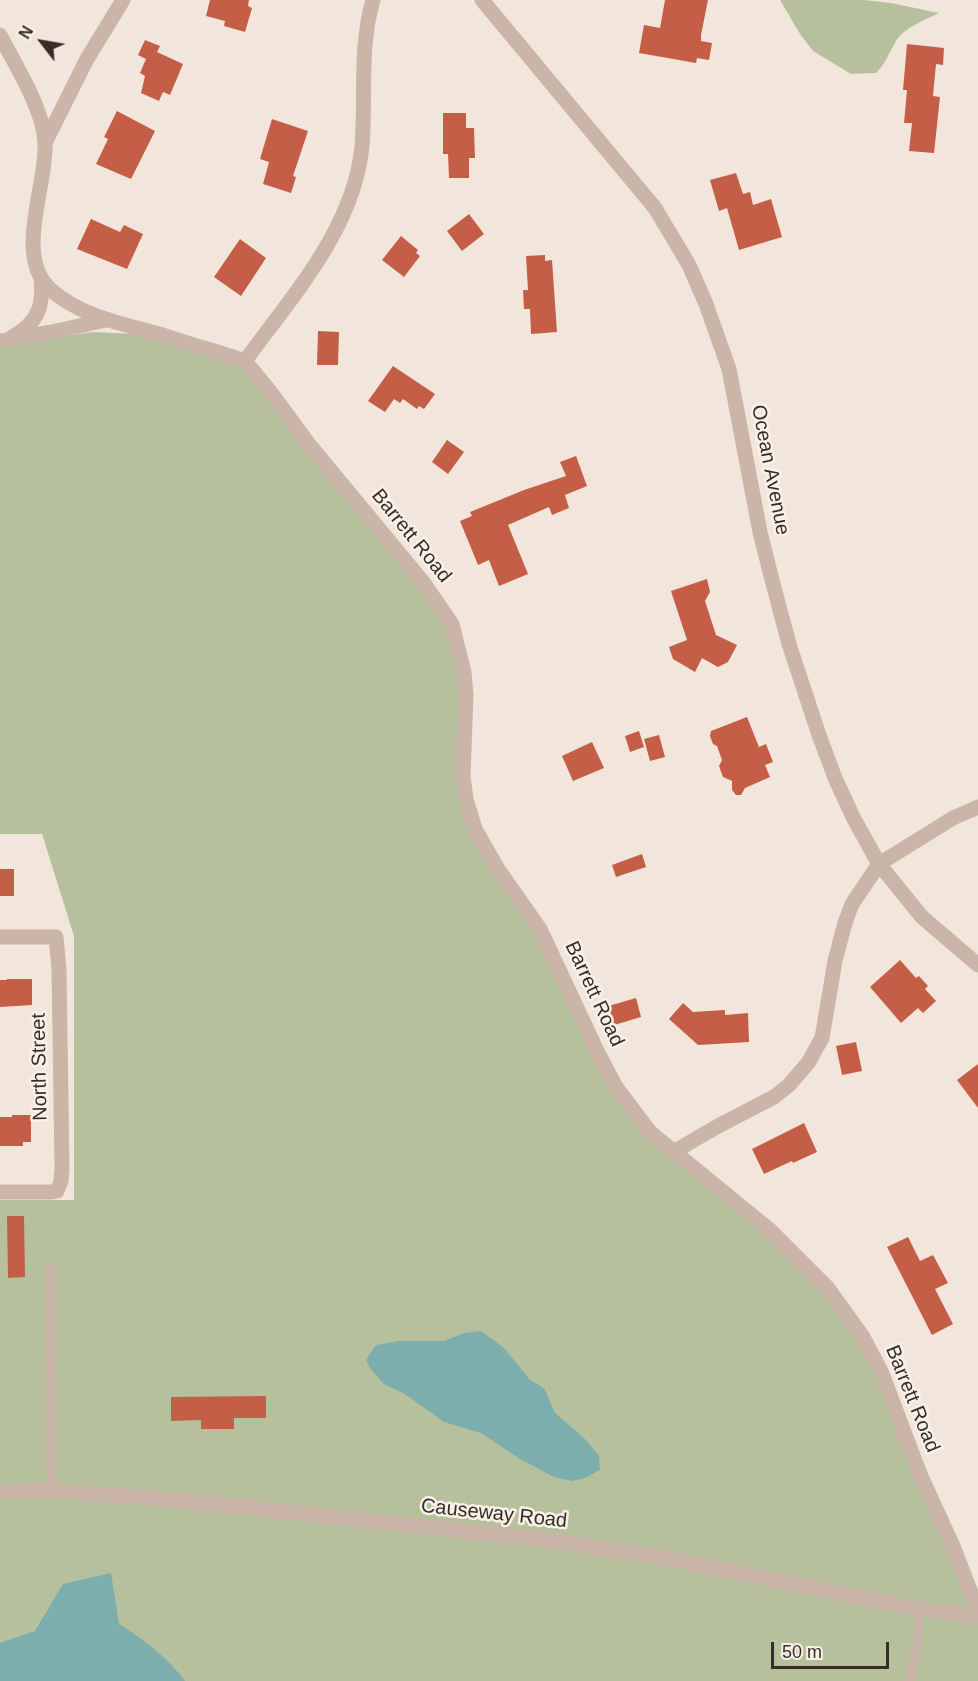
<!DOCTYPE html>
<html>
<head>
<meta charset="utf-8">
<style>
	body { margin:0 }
	#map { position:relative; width:978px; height:1681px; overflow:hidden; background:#f2e6dc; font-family:Arial,sans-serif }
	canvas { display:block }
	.north { position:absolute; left:12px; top:12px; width:60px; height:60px; -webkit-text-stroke:4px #f9f0e8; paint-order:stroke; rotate:301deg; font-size:16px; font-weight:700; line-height:24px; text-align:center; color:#362c28 }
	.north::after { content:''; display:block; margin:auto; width:21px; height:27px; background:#362c28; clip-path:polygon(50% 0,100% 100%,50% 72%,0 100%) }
	.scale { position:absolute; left:771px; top:1642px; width:118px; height:27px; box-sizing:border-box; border:3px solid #362c28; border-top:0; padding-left:8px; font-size:18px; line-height:21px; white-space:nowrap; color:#362c28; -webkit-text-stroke:4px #f9f0e8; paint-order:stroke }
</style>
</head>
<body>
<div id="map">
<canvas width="978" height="1681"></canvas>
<div class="north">N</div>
<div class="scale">50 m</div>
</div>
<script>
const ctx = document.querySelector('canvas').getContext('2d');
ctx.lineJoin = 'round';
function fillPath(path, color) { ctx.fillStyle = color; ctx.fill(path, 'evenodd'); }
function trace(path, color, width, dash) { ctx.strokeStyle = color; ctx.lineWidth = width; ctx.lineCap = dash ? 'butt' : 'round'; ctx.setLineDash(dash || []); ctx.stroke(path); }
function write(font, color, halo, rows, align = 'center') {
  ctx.font = font + ' Arial,sans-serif'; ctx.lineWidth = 5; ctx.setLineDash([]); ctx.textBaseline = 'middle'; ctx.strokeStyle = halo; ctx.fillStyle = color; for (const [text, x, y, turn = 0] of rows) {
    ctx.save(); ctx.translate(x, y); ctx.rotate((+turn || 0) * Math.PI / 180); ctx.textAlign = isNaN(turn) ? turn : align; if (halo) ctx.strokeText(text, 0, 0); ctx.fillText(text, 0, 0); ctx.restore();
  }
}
const green = new Path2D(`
	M 780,0 L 864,0 L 891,3 L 939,13 C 925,20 905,27 896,41 C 889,53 886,63 876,73 L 851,74 L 813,51 L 800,34 Z
	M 92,332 L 161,335 L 243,366 L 452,624 L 464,672 L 466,799 L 634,1110 L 787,1248 L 863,1337 L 978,1616 L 978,1681 L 0,1681 L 0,1200 L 74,1200 L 74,936 L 42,834 L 0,834 L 0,347 Z`);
const water = new Path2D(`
	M 481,1331 L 504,1348 L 530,1380 L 544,1388 L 555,1413 L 584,1438 L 599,1456 L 600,1470 L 585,1478 L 572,1481 L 554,1477 L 520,1459 L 481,1433 L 444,1422 L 405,1394 L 384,1384 L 370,1368 L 366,1360 L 376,1345 L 399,1341 L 444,1341 L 464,1333 Z
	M 111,1573 L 119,1624 C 143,1639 168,1658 185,1681 L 0,1681 L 0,1643 L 35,1631 L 63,1584 Z`);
const building = new Path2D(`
	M 210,0 L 249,0 L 248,6 L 252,8 L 245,32 L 224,26 L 225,21 L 206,16 Z
	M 665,0 L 708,0 L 701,35 L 701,41 L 712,43 L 709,60 L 697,58 L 696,63 L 639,53 L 644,25 L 660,28 Z
	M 145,40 L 160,46 L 157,52 L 183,64 L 170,95 L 163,92 L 159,101 L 141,93 L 145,76 L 140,73 L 146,59 L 138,55 Z
	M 907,44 L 944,48 L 943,65 L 936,64 L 933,96 L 940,97 L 934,153 L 909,151 L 912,123 L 904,123 L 907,90 L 903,90 Z
	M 117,111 L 155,131 L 131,179 L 96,164 L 108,139 L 104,137 Z
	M 443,113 L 466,113 L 466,128 L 474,128 L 475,158 L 469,158 L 469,178 L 449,178 L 448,154 L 443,154 Z
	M 272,119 L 308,131 L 293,176 L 296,177 L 291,193 L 263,184 L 269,162 L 260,159 Z
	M 736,173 L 743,194 L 750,192 L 753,205 L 771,199 L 782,237 L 739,250 L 727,208 L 719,211 L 710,180 Z
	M 469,214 L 484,234 L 462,251 L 447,231 Z
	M 91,219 L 120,232 L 124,225 L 143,234 L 127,269 L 77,249 Z
	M 401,236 L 418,250 L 416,253 L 420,256 L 404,277 L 382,260 Z
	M 240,239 L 266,258 L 241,296 L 214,277 Z
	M 545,255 L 545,261 L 552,260 L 557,332 L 531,334 L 530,309 L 524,309 L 523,290 L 528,290 L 526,256 Z
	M 318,331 L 339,332 L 338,365 L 317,365 Z
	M 393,366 L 435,394 L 424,409 L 419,406 L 417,409 L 403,399 L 400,403 L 394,399 L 385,412 L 368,401 Z
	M 447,440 L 464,452 L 448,474 L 432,462 Z
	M 576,456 L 587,486 L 565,495 L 569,508 L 552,515 L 549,507 L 508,525 L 528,574 L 499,586 L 489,560 L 478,565 L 460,521 L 472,516 L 470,512 L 524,490 L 566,476 L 560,462 Z
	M 707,579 L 710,592 L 705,601 L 716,635 L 737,645 L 728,662 L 718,667 L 702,658 L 695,672 L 673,659 L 669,647 L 687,640 L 671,591 Z
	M 747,717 L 759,747 L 766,744 L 773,762 L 765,765 L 770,777 L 745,788 L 741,795 L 736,795 L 732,790 L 732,781 L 723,777 L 719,766 L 722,760 L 717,746 L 713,744 L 710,736 L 711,731 Z
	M 639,731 L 644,747 L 630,752 L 625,736 Z
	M 659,735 L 665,757 L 650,761 L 644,739 Z
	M 592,742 L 604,768 L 573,781 L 562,756 Z
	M 642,854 L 646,867 L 616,877 L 612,865 Z
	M 0,869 L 14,869 L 14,896 L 0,896 Z
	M 900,960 L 916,978 L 919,976 L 928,986 L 925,989 L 936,1001 L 923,1013 L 918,1008 L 901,1023 L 870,987 Z
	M 7,979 L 32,979 L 32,1005 L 0,1007 L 0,980 L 7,980 Z
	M 636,998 L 641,1017 L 611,1026 L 605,1007 Z
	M 683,1003 L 693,1012 L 725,1010 L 725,1015 L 748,1013 L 749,1042 L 698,1045 L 669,1019 Z
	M 856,1042 L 862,1071 L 842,1075 L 836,1046 Z
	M 978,1064 L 978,1108 L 957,1080 Z
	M 12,1115 L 31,1115 L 31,1142 L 23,1142 L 23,1146 L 0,1146 L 0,1117 L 12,1117 Z
	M 804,1123 L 817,1152 L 793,1163 L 792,1161 L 764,1174 L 752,1149 Z
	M 7,1216 L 24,1216 L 25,1277 L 8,1278 Z
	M 908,1237 L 920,1261 L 933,1255 L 948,1283 L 935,1289 L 953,1324 L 932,1335 L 887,1247 Z
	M 266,1396 L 266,1418 L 234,1418 L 234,1429 L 201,1429 L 201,1420 L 171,1421 L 171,1397 Z`);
const lane = new Path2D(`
	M 50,1266 L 51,1491
	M 909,1681 L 918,1641 L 919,1609`);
const street = new Path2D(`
	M 482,0 L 655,208 L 689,265 L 706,304 L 729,369 L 760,532 L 771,576 L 789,644 L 819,735 L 835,778 L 854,819 L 879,864 L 922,917 L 978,965
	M 0,35 C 15,65 44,109 45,144 C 47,185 14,256 50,289 C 81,317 124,324 163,335 C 190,344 218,352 245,361
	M 45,143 L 87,59 L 123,0
	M 12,337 C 38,323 44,306 41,278
	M 0,341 L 52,332 L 106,320
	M 245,361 L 269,390 L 308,443 L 423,582 L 452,624 L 464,672 L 466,695 L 463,776 L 466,799 L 475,829 L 498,869 L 540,929 L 597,1051 L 616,1087 L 650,1132 L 770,1230 L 827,1287 L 863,1337 L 881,1371 L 920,1474 L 953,1546 L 978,1611
	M 245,361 C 292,296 354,229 362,146 C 366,97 359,48 373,0
	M 0,937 L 56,937 L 59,969 L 62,1168 L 61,1181 L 57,1191 L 52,1192 L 0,1192
	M 675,1151 L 720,1125 L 774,1097 L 789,1085 L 808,1063 L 822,1038 L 835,961 L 845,923 L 852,904 L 879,864 L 953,818 L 978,807
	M 0,1492 L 51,1491 L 179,1500 L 564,1542 L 681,1561 L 907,1607 L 978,1617`);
const streetNames = [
	["Ocean Avenue",770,470,79],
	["Barrett Road",411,536,51],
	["Barrett Road",594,994,65],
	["North Street",40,1067,-91],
	["Barrett Road",912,1399,68],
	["Causeway Road",494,1514,6]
];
fillPath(green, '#b6c09c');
fillPath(water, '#7baead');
fillPath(building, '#c45e47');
trace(lane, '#cab5a8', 9);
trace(street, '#cab5a8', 15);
write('20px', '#362c28', '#f9f0e8', streetNames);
</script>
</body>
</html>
